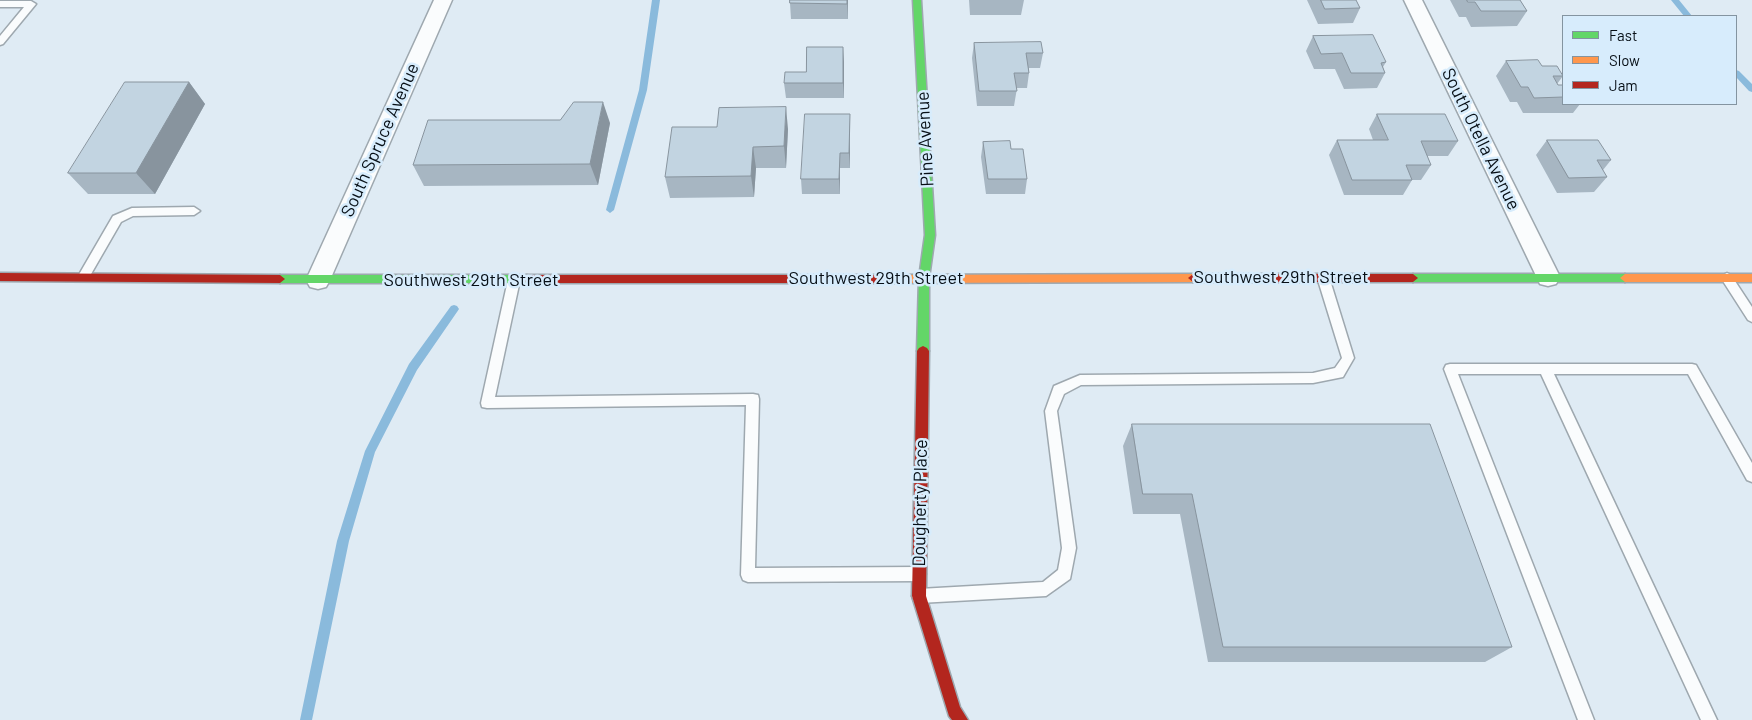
<!DOCTYPE html>
<html>
<head>
<meta charset="utf-8">
<style>
	body { margin:0 }
	#map { position:relative; width:1752px; height:720px; overflow:hidden; background:#dfebf4; font-family:Barlow,sans-serif }
	canvas { display:block }
	.legend { position:absolute; left:1562px; top:15px; width:175px; height:90px; box-sizing:border-box; background:#d7ecfc; border:1px solid #8494a0; margin:0; padding:6px 9px; list-style:none; font-size:15px; color:#070f16 }
	.legend li { display:flex; align-items:center; gap:10px; height:25px }
	.legend b { width:25px; border:1px solid #8494a0 }
</style>
</head>
<body>
<div id="map">
<canvas width="1752" height="720"></canvas>
<ul class="legend">
<li><b style="height:6px;background:#63d668"></b>Fast</li>
<li><b style="height:6px;background:#ff974d"></b>Slow</li>
<li><b style="height:6px;background:#b3261e"></b>Jam</li>
</ul>
</div>
<script>
const ctx = document.querySelector('canvas').getContext('2d');
ctx.lineJoin = 'round';
function fillPath(path, color) { ctx.fillStyle = color; ctx.fill(path, 'evenodd'); }
function trace(path, color, width, dash) { ctx.strokeStyle = color; ctx.lineWidth = width; ctx.lineCap = dash ? 'butt' : 'round'; ctx.setLineDash(dash || []); ctx.stroke(path); }
function write(font, color, halo, rows, align = 'center') {
  ctx.font = font + ' Barlow,sans-serif'; ctx.lineWidth = 5; ctx.setLineDash([]); ctx.textBaseline = 'middle'; ctx.strokeStyle = halo; ctx.fillStyle = color; for (const [text, x, y, turn = 0] of rows) {
    ctx.save(); ctx.translate(x, y); ctx.rotate((+turn || 0) * Math.PI / 180); ctx.textAlign = isNaN(turn) ? turn : align; if (halo) ctx.strokeText(text, 0, 0); ctx.fillText(text, 0, 0); ctx.restore();
  }
}
const stream = new Path2D(`
	M 652,0 L 660,0 L 647,90 L 614,210 L 610,213 L 606,210 L 639,90 Z
	M 1671,0 L 1679,0 L 1692,16 L 1684,16 Z
	M 1736,70 L 1739,71 L 1752,84 L 1752,92 L 1749,91 L 1736,77 Z
	M 454,305 L 457,306 L 459,309 L 457,312 L 417,370 L 375,452 L 349,541 L 312,720 L 300,720 L 337,541 L 365,451 L 409,364 L 451,306 Z`);
const lane = new Path2D(`
	M 0,1 L 31,1 L 36,4 L 3,44 L 0,45 L 0,36 L 24,7 L 0,7 Z
	M 194,207 L 200,211 L 194,215 L 133,216 L 121,222 L 87,281 L 79,281 L 77,278 L 113,216 L 132,208 Z
	M 1323,272 L 1327,274 L 1329,277 L 1354,358 L 1343,377 L 1313,383 L 1081,385 L 1064,394 L 1057,411 L 1076,548 L 1070,579 L 1046,596 L 919,603 L 914,601 L 912,596 L 914,591 L 919,589 L 1043,582 L 1058,570 L 1062,548 L 1045,411 L 1054,386 L 1080,375 L 1313,373 L 1335,368 L 1342,358 L 1317,277 L 1319,274 Z
	M 1727,273 L 1731,275 L 1752,307 L 1752,322 L 1748,320 L 1721,278 L 1723,275 Z
	M 514,275 L 518,277 L 520,280 L 495,397 L 753,394 L 758,395 L 759,399 L 755,568 L 919,567 L 924,569 L 926,574 L 924,579 L 919,581 L 748,582 L 743,580 L 741,575 L 746,405 L 487,408 L 482,407 L 481,403 L 508,280 L 510,277 Z
	M 1450,364 L 1692,364 L 1696,365 L 1752,463 L 1752,482 L 1747,480 L 1688,374 L 1554,374 L 1717,720 L 1701,720 L 1541,374 L 1458,374 L 1594,720 L 1578,720 L 1444,369 L 1446,365 Z`);
const street = new Path2D(`
	M 434,0 L 452,0 L 330,280 L 326,287 L 318,289 L 310,287 L 306,280 Z
	M 1404,0 L 1422,0 L 1560,277 L 1556,284 L 1548,286 L 1540,284 Z`);
const fast = new Path2D(`
	M 913,0 L 921,0 L 935,235 L 929,278 L 929,351 L 927,354 L 919,354 L 917,351 L 919,278 L 925,235 Z
	M 1413,274 L 1625,274 L 1630,278 L 1625,282 L 1413,282 L 1408,278 Z
	M 280,275 L 527,275 L 532,279 L 527,283 L 280,283 L 275,279 Z`);
const slow = new Path2D(`
	M 1193,274 L 1198,278 L 1193,282 L 882,283 L 877,279 L 882,275 Z
	M 1625,274 L 1752,274 L 1752,282 L 1625,282 L 1620,278 Z`);
const jam = new Path2D(`
	M 0,273 L 280,275 L 285,279 L 280,283 L 0,281 Z
	M 1193,274 L 1413,274 L 1418,278 L 1413,282 L 1193,282 L 1188,278 Z
	M 527,275 L 882,275 L 887,279 L 882,283 L 527,283 L 522,279 Z
	M 923,346 L 927,348 L 929,351 L 926,596 L 960,707 L 968,720 L 952,720 L 949,716 L 912,596 L 917,351 L 919,348 Z`);
const wall = new Path2D(`
	M 848,0 L 848,19 L 791,19 L 790,3 Z
	M 969,0 L 1024,0 L 1021,15 L 970,15 Z
	M 1307,0 L 1356,0 L 1360,8 L 1353,23 L 1318,24 Z
	M 1450,0 L 1520,0 L 1527,11 L 1517,26 L 1471,27 L 1466,17 L 1459,17 Z
	M 1313,36 L 1386,62 L 1383,67 L 1385,73 L 1377,88 L 1344,89 L 1335,69 L 1314,69 L 1306,51 Z
	M 974,43 L 1043,53 L 1040,68 L 1029,68 L 1029,73 L 1027,88 L 1017,88 L 1014,106 L 977,106 L 972,58 Z
	M 1506,61 L 1542,66 L 1563,76 L 1557,84 L 1558,85 L 1563,85 L 1563,104 L 1580,104 L 1573,113 L 1523,113 L 1517,102 L 1510,102 L 1496,76 Z
	M 844,62 L 844,98 L 786,98 L 784,83 Z
	M 189,82 L 205,104 L 155,194 L 88,194 L 68,173 Z
	M 850,114 L 850,168 L 840,168 L 840,194 L 802,194 L 801,179 Z
	M 1377,114 L 1458,141 L 1448,156 L 1427,156 L 1431,165 L 1421,180 L 1412,180 L 1403,195 L 1344,195 L 1329,155 L 1337,140 L 1373,140 L 1369,129 Z
	M 610,123 L 598,185 L 424,186 L 413,165 Z
	M 788,129 L 786,168 L 756,168 L 754,197 L 670,198 L 665,177 Z
	M 1547,140 L 1611,160 L 1603,170 L 1607,177 L 1594,192 L 1557,193 L 1536,155 Z
	M 983,142 L 1011,149 L 1027,179 L 1025,194 L 986,194 L 981,157 Z
	M 1132,424 L 1512,647 L 1485,662 L 1208,662 L 1180,514 L 1133,514 L 1123,446 Z`);
const shadedWall = new Path2D(`
	M 847,0 L 848,0 L 848,19 Z
	M 843,47 L 844,62 L 844,98 L 843,83 Z
	M 189,82 L 205,104 L 155,194 L 136,173 Z
	M 603,102 L 610,123 L 598,185 L 590,164 Z
	M 786,107 L 788,129 L 786,168 L 784,146 Z
	M 850,114 L 850,168 L 849,153 Z
	M 753,147 L 756,168 L 754,197 L 751,176 Z
	M 840,153 L 840,194 L 839,179 Z`);
const building = new Path2D(`
	M 790,0 L 847,0 L 847,4 L 790,3 Z
	M 1321,0 L 1356,0 L 1360,8 L 1325,9 Z
	M 1467,0 L 1520,0 L 1527,11 L 1481,11 L 1475,2 L 1468,2 Z
	M 1373,35 L 1386,62 L 1381,63 L 1385,73 L 1351,73 L 1342,53 L 1321,54 L 1313,36 Z
	M 1041,42 L 1043,53 L 1026,53 L 1029,73 L 1014,73 L 1017,91 L 979,91 L 974,43 Z
	M 807,47 L 843,47 L 843,83 L 784,83 L 785,72 L 806,72 Z
	M 1538,60 L 1542,66 L 1557,66 L 1563,76 L 1553,76 L 1558,85 L 1563,85 L 1563,97 L 1534,98 L 1528,87 L 1521,87 L 1506,61 Z
	M 125,82 L 189,82 L 136,173 L 68,173 Z
	M 574,102 L 603,102 L 590,164 L 413,165 L 428,120 L 560,120 Z
	M 786,107 L 784,146 L 753,147 L 751,176 L 665,177 L 672,127 L 717,127 L 719,108 Z
	M 805,114 L 850,114 L 849,153 L 840,153 L 839,179 L 801,179 Z
	M 1377,114 L 1445,114 L 1458,141 L 1421,141 L 1431,165 L 1406,165 L 1412,180 L 1352,180 L 1337,140 L 1388,140 Z
	M 1547,140 L 1598,140 L 1611,160 L 1597,160 L 1607,177 L 1569,178 Z
	M 1010,141 L 1011,149 L 1023,149 L 1027,179 L 988,179 L 983,142 Z
	M 1132,424 L 1430,424 L 1512,647 L 1223,647 L 1192,494 L 1143,494 Z`);
const streetNames = [
	["Pine Avenue",925,139,-93],
	["South Otella Avenue",1481,139,64],
	["South Spruce Avenue",380,140,-66],
	["Southwest 29th Street",1281,277],
	["Southwest 29th Street",876,278],
	["Southwest 29th Street",471,280],
	["Dougherty Place",920,503,-89]
];
fillPath(stream, '#8abadc');
trace(lane, '#9ea8af', 3);
trace(street, '#9ea8af', 3);
trace(fast, '#9ea8af', 3);
trace(slow, '#9ea8af', 3);
trace(jam, '#9ea8af', 3);
fillPath(lane, '#fafcfd');
fillPath(street, '#fafcfd');
fillPath(fast, '#63d668');
fillPath(slow, '#ff974d');
fillPath(jam, '#b3261e');
fillPath(wall, '#a7b6c2');
fillPath(shadedWall, '#88949e');
fillPath(building, '#c2d4e1');
trace(building, '#88949e', 1);
write('18px', '#070f16', '#d7ecfc', streetNames);
</script>
</body>
</html>
